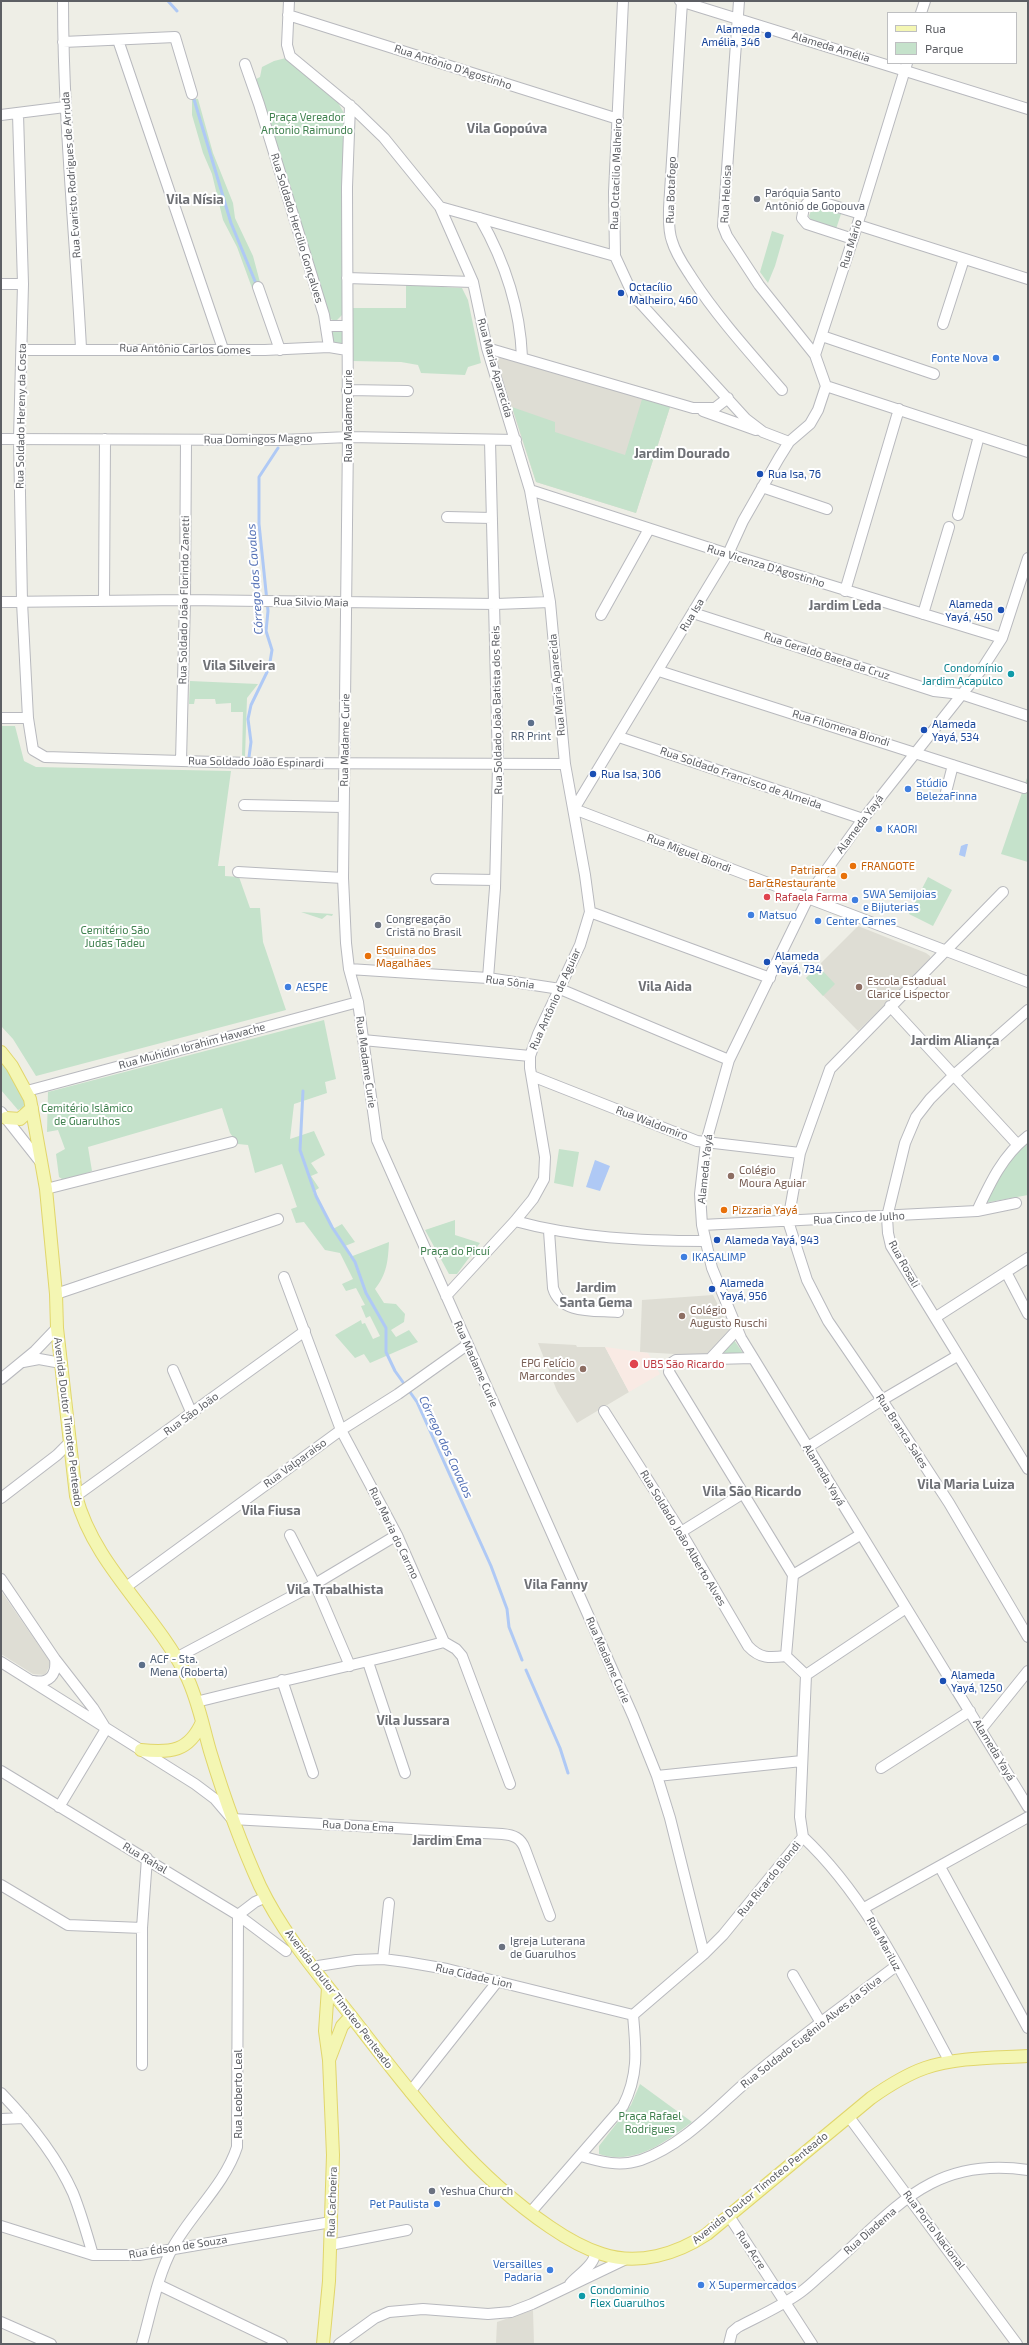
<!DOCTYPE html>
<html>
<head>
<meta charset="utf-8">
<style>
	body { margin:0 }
	#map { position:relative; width:1029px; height:2345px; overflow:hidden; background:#eeeee6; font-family:"Exo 2",sans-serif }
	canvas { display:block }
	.frame { position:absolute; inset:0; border:2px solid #5d5f64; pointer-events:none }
	.legend { position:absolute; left:887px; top:12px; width:130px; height:52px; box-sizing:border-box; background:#fff; border:1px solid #bebfc1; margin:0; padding:5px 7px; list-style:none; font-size:12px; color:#5d5f64 }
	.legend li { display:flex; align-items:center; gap:8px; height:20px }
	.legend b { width:20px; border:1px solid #bebfc1 }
</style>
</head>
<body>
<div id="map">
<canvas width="1029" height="2345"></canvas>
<div class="frame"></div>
<ul class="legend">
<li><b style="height:5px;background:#f4f6b3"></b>Rua</li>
<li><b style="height:11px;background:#c5e2cb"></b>Parque</li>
</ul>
</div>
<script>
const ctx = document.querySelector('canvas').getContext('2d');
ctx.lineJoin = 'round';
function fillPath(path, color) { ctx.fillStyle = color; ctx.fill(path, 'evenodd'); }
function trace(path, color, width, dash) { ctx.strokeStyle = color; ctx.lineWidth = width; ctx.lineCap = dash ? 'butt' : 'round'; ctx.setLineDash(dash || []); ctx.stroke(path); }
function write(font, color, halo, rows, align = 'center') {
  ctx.font = font + ' "Exo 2",sans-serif'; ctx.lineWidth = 4; ctx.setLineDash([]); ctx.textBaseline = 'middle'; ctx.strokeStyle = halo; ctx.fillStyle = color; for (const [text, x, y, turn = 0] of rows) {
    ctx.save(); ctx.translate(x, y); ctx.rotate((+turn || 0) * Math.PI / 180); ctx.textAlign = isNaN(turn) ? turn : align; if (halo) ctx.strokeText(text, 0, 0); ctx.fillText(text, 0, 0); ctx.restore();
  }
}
const education = new Path2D(`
	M 502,356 L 671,404 L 636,513 L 536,482 L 500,372 L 497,360 Z
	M 858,926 L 926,953 L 930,956 L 931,961 L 858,1031 L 806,978 Z
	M 713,1295 L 731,1331 L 709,1356 L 640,1352 L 642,1300 Z
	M 538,1343 L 576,1345 L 577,1347 L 605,1347 L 629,1392 L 577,1423 L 557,1391 Z
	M 1,1591 L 51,1663 L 45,1675 L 33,1674 L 1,1654 Z
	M 533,2310 L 534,2344 L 496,2344 L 497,2322 Z`);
const medical = new Path2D(`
	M 605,1347 L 648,1353 L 660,1374 L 629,1392 Z`);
const green = new Path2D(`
	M 286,58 L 336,99 L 345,115 L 342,315 L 336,321 L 330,319 L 254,80 L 260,77 L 262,67 L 274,61 Z
	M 192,98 L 198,99 L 213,153 L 233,203 L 235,218 L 253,256 L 261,286 L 252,288 L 237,247 L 223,220 L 212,174 L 203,153 L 192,115 Z
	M 815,207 L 841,214 L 836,229 L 813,224 L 809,216 L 812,208 Z
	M 772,231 L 784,235 L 775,266 L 768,283 L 760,272 Z
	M 406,285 L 462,288 L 468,300 L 481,363 L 468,367 L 465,375 L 421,373 L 418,365 L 401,362 L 352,361 L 349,308 L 406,308 Z
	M 333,329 L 344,331 L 343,343 L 332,344 L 331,331 Z
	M 643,396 L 671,404 L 636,513 L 536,482 L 512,407 L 555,422 L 555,432 L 625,455 Z
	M 190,681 L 258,684 L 247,698 L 245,757 L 242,756 L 243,712 L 231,712 L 231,703 L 216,704 L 215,699 L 195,699 L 194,704 L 189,704 Z
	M 1,726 L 15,726 L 24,761 L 36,767 L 231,771 L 218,866 L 225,866 L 225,876 L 239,877 L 250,908 L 260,908 L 263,942 L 286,1010 L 36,1076 L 13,1039 L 1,1026 Z
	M 1028,775 L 1028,862 L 1001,854 Z
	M 928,877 L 952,890 L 933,926 L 909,914 Z
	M 301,912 L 333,914 L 332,916 L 327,915 L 322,919 Z
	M 818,966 L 835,984 L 823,996 L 806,978 Z
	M 324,1020 L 336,1079 L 325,1082 L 327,1093 L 294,1104 L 290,1139 L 314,1131 L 325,1155 L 311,1163 L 318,1173 L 311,1176 L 319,1188 L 313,1192 L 333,1229 L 342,1224 L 355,1242 L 345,1246 L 350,1257 L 389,1242 C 388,1261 387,1274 375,1289 L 384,1303 L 396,1304 L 405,1314 L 404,1322 L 391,1330 L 396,1337 L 409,1330 L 418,1342 L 370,1363 L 364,1354 L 355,1358 L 335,1335 L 361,1320 L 362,1324 L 365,1323 L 373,1339 L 380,1336 L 370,1316 L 366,1318 L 361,1306 L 365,1305 L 356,1288 L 346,1291 L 342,1284 L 353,1279 L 340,1253 L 325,1250 L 304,1222 L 296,1223 L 291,1209 L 297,1207 L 282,1164 L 255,1173 L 248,1145 L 238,1144 L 230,1133 L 222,1108 L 88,1147 L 92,1171 L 65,1181 L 59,1177 L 56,1154 L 65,1149 L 58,1130 L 47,1132 L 48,1092 Z
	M 1,1060 L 10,1071 L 25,1102 L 23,1108 L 18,1110 L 1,1090 Z
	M 1028,1142 L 1028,1195 L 984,1203 L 1016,1150 Z
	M 559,1149 L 579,1152 L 573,1187 L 554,1183 Z
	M 455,1220 L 455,1235 L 480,1243 L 457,1274 L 449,1274 L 425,1230 Z
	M 734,1340 L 745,1356 L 717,1356 Z
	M 640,2084 L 692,2122 C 665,2142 635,2166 599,2154 L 599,2146 L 631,2105 Z`);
const water = new Path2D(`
	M 966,844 L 968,844 L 965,857 L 959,855 L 961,846 Z
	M 595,1160 L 610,1166 L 600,1191 L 586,1187 Z`);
const stream = new Path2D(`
	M 168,1 L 177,11
	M 193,96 L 231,223 L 257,286
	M 249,757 L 251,742 L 248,719 L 251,705 L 269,668 L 272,650 L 266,631 L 268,611 L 259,524 L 259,477 L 278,448
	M 303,1091 L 300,1150 L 316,1196 L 332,1227 L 355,1262 L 366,1293 L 386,1328 L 386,1352 L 395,1371 L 417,1402 L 491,1566 L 507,1609 L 509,1627 L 522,1660
	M 526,1670 L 560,1748 L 568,1773`);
const minor = new Path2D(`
	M 63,1 C 63,117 75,233 81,348
	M 289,1 L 287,45 L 290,56 L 354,109 L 384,138 L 440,207 L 473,282 L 487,348 L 530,490 L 550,602 L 565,764 L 585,875 L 590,912 L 580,945 L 538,1034 L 530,1056 L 530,1068 L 545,1157 L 544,1179 L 533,1199 L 515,1221 L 446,1296
	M 623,1 L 614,192 L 615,256 L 633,295 L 746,419 L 763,432 L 789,442
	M 680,1 L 1028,109
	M 739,1 L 723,226 L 727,236 L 759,285 L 815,355 L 826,386 L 818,410 L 810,424 L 789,442 L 779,458 L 743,521 L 728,554 L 574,809 L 1028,982
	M 682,2 L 669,208 C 669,219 668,230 672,241 C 676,255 685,267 692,278 C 718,318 751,354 782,390
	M 921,13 L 925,1
	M 288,15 L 618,119
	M 118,40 L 223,349
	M 63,42 L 175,37 L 192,94
	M 245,64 L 259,104 L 324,315 L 329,347
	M 350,105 L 347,187 L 348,437 L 343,878 L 346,943 L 349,969 L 358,1002 L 377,1140 L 633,1716 L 657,1776 L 670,1818 L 704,1954
	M 18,114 L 23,284 L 19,439 L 22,602 L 28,718 L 33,750 L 45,757 L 250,763 L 565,764
	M 1,115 L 65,107
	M 440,207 L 615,256
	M 480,218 C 505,262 520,306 522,357
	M 858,225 L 1028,279
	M 853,239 L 807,224 L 802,218 L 804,207 L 808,202 L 818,201 L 861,214
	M 347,278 L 473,282
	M 1,284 L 23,284
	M 258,287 L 280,350
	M 943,324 L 964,259
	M 326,326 L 347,326
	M 822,336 L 934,374
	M 487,348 L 693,408 L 715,408 L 728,398
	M 22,350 L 265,350 L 329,347 L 347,350
	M 815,355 L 853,239 L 907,63
	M 826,386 L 1028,452
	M 347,390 L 408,391
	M 703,411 L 756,430
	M 1,439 L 282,440 L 348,437 L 516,440
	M 762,487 L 827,509
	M 530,490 L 728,554 L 1002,638
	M 958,515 L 979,436
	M 447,517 L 492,518
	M 1028,558 L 1002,638 L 982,669 L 863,819 L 812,890 L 729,1060 L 706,1142 L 700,1194 L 702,1225 L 712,1268 L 741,1338 L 1028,1807
	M 845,591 L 899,409
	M 104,600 L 105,439
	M 1,602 L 185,600 L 496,604 L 550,602
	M 693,613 L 934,691 L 961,694 L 1028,716
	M 923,614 L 949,527
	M 601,615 L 649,529
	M 659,671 L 1024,788
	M 1,718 L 28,718
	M 619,737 L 863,819
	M 181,761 L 185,600 L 186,440
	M 945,796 L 953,765
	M 244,805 L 343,807
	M 238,872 L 343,878
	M 436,879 L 495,880
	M 1003,892 L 830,1069 L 800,1153 L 788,1221 L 807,1280 L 828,1321 L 882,1400 L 949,1503 L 1028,1637
	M 590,912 L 770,978
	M 349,969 L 488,978 L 560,989 L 729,1060
	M 488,978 L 495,888 L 498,765 L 490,441
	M 890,1006 L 1017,1144
	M 1028,1010 L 954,1075 L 930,1099 L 916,1117 L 905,1143 L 887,1217 L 888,1233 L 891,1246 L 1028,1469
	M 363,1040 L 530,1056
	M 532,1076 L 697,1141 L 800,1153
	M 27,1091 L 358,1002
	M 1,1112 L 42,1164
	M 46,1189 L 232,1142
	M 977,1211 C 990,1183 1003,1155 1028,1136
	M 515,1221 C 577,1238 641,1241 705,1241
	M 702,1225 L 977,1211 L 1016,1203
	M 549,1231 L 553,1288 C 561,1315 595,1310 618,1312
	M 1006,1272 L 1028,1314
	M 284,1277 L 341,1430 L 397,1535 L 444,1642 L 456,1649 L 462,1656 L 510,1784
	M 56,1294 L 278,1219
	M 936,1317 L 1028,1258
	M 753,1358 L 676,1360 L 670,1364 L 669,1372 L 793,1575 L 786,1656
	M 710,1359 L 737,1330
	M 23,1362 L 39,1359 L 61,1363
	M 173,1370 L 192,1414
	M 1,1379 L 35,1351 L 57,1328
	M 604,1411 L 681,1532 L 748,1646 C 760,1659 770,1658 786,1656 L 806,1675
	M 808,1447 L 882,1400 L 957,1356
	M 76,1496 L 305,1331
	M 1,1498 L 57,1455 L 70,1442
	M 681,1532 L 742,1494
	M 290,1535 L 315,1584 L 350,1666
	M 793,1575 L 860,1535
	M 1,1579 L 55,1659 L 93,1708 L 106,1729 L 59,1807
	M 126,1587 L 341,1430 L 398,1394 L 467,1345
	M 176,1658 L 315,1584 L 397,1535
	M 1,1662 L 195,1784 L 215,1799 L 232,1819 L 502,1834 C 514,1835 521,1838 525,1849 L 550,1916
	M 368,1662 L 405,1773
	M 806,1675 L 906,1608
	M 282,1680 L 313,1773
	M 33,1681 C 49,1684 57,1675 55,1659
	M 196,1702 C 278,1681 362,1664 444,1642
	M 982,1728 L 1028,1671
	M 881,1768 L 970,1711
	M 1,1771 L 238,1915 L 286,1951
	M 657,1776 L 802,1761
	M 803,1837 C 868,1898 908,1985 950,2062
	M 940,1867 L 1028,2028
	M 1,1885 L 68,1925 L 142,1928
	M 864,1908 L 1028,1817
	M 238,1915 L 255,1902 L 266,1897
	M 383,1959 L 389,1903
	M 312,1967 L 356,1960 L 383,1959 L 406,1962 L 447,1969 L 633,2015
	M 793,1975 L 821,2023
	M 633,2015 L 704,1954 L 723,1935 L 803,1837 L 800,1817 L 806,1675
	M 142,2065 L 142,1928 L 147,1858
	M 410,2092 L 497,1982
	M 1,2093 C 29,2122 56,2155 73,2193 C 81,2213 87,2234 93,2255 L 139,2255 L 331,2222
	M 849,2117 L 1017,2344
	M 1,2119 L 24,2118
	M 581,2156 C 601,2162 620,2167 641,2160 C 687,2144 722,2101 759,2071 C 803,2034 850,2001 896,1966
	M 530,2213 L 623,2106 C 639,2075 636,2049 633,2015
	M 729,2216 L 812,2344
	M 1,2226 L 93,2255
	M 330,2245 L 407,2230
	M 570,2284 C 577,2275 598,2263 594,2252
	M 159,2285 L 282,2344
	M 1,2322 L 51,2344
	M 142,2344 C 151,2313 157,2276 173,2247 C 192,2213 225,2184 237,2147 L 238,1915
	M 339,2344 L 375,2318 L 389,2312 L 423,2309 L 488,2314 L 511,2312 L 532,2304 L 626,2259
	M 729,2344 L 732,2332 L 738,2327 C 759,2316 782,2306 801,2292 C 812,2284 821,2274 831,2266 C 896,2208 932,2156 1028,2170`);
const major = new Path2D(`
	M 1,1052 L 12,1066 L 30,1099 L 46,1189 L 56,1294 L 57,1328 L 76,1496 C 94,1565 155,1613 186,1675 C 198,1699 203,1727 210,1751 C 224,1797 240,1842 260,1886 C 283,1934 318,1974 351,2016 C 410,2092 469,2172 550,2227 C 566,2238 583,2248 602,2254 C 638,2266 677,2254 707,2234 L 871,2098 C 888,2086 905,2075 925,2068 C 957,2057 994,2058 1028,2056
	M 6,1118 L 20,1119 L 32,1108
	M 141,1750 C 170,1753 189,1752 202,1722
	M 329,2060 L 342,2026 L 351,2016
	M 323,2344 L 329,2281 L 333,2155 L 329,2060 L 325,2031 L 328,1988`);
const markers = [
	[768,35,4,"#1a4fb4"],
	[757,199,4,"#6b7280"],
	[621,293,4,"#1a4fb4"],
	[996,358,4,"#3f7fe0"],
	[760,474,4,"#1a4fb4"],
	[1001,610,4,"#1a4fb4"],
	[1011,674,4,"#0f9aa8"],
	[531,723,4,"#5c6f8a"],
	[924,730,4,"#1a4fb4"],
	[593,774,4,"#1a4fb4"],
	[908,789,4,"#3f7fe0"],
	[879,829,4,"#3f7fe0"],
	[853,866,4,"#e8710a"],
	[844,876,4,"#e8710a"],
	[767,897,4,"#e0444e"],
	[855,900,4,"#3f7fe0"],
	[751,915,4,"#3f7fe0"],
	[818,921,4,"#3f7fe0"],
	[378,925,4,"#6b7280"],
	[368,956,4,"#e8710a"],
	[767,962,4,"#1a4fb4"],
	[288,987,4,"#3f7fe0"],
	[859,987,4,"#8d6e63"],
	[731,1176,4,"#8d6e63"],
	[724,1210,4,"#e8710a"],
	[717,1240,4,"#1a4fb4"],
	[684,1257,4,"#3f7fe0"],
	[712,1289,4,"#1a4fb4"],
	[682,1316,4,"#8d6e63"],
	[634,1364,5,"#e0444e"],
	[583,1369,4,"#8d6e63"],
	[142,1665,4,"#5c6f8a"],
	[943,1681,4,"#1a4fb4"],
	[502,1947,4,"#6b7280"],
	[432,2191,4,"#6b7280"],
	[437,2204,4,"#3f7fe0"],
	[550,2270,4,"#3f7fe0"],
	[701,2285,4,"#3f7fe0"],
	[582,2296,4,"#0f9aa8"]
];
const transitNames = [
	["Alameda",760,29,"right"],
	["Amélia, 346",760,42,"right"],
	["Octacílio",629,287],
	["Malheiro, 460",629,300],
	["Rua Isa, 76",768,474],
	["Alameda",993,604,"right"],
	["Yayá, 450",993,617,"right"],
	["Alameda",932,724],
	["Yayá, 534",932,737],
	["Rua Isa, 306",601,774],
	["Alameda",775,956],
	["Yayá, 734",775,969],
	["Alameda Yayá, 943",725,1240],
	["Alameda",720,1283],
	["Yayá, 956",720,1296],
	["Alameda",951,1675],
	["Yayá, 1250",951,1688]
];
const streetNames = [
	["Alameda Amélia",831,47,17],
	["Rua Antônio D'Agostinho",453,67,18],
	["Rua Octacilio Malheiro",616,174,-88],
	["Rua Evaristo Rodrigues de Arruda",71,175,-94],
	["Rua Botafogo",671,190,-88],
	["Rua Heloisa",726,194,-87],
	["Rua Soldado Hercilio Gonçalves",297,228,73],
	["Rua Mário",851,244,-73],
	["Rua Antônio Carlos Gomes",185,349,1],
	["Rua Maria Aparecida",495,368,74],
	["Rua Soldado Hereny da Costa",21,416,-89],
	["Rua Madame Curie",348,416,-90],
	["Rua Domingos Magno",258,439,-1],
	["Rua Vicenza D'Agostinho",766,566,17],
	["Rua Soldado João Florindo Zanetti",184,600,-89],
	["Rua Silvio Maia",311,602,1],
	["Rua Isa",692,615,-59],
	["Rua Geraldo Baeta da Cruz",827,656,18],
	["Rua Maria Aparecida",557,685,-95],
	["Rua Soldado João Batista dos Reis",497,710,-91],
	["Rua Filomena Biondi",841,728,17],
	["Rua Madame Curie",345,740,-89],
	["Rua Soldado João Espinardi",256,762,1],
	["Rua Soldado Francisco de Almeida",741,778,19],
	["Alameda Yayá",860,824,-53],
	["Rua Miguel Biondi",689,853,21],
	["Rua Sônia",510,982,7],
	["Rua Antônio de Aguiar",555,999,-66],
	["Rua Muhidin Ibrahim Hawache",192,1046,-15],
	["Rua Madame Curie",366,1062,82],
	["Rua Waldomiro",652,1123,21],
	["Alameda Yayá",705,1169,-84],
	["Rua Cinco de Julho",859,1218,-3],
	["Rua Rosali",904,1264,61],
	["Rua Madame Curie",476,1364,66],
	["Rua São João",191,1414,-36],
	["Avenida Doutor Timoteo Penteado",68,1422,83],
	["Rua Branca Sales",902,1431,57],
	["Rua Valparaiso",295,1463,-36],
	["Alameda Yayá",824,1475,59],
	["Rua Maria do Carmo",394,1533,64],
	["Rua Soldado João Alberto Alves",683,1538,59],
	["Rua Madame Curie",608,1660,66],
	["Alameda Yayá",994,1750,59],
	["Rua Dona Ema",358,1826,3],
	["Rua Rahal",145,1858,31],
	["Rua Ricardo Biondi",769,1879,-51],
	["Rua Mariluz",884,1944,61],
	["Rua Cidade Lion",474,1976,13],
	["Avenida Doutor Timoteo Penteado",339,1999,53],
	["Rua Soldado Eugênio Alves da Silva",811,2032,-38],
	["Rua Leoberto Leal",238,2094,-90],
	["Avenida Doutor Timoteo Penteado",760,2188,-39],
	["Rua Cachoeira",332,2202,-88],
	["Rua Porto Nacional",934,2230,53],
	["Rua Diadema",870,2231,-41],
	["Rua Édson de Souza",178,2247,-9],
	["Rua Acre",751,2250,56]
];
const parkNames = [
	["Praça Vereador",307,117],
	["Antonio Raimundo",307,130],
	["Cemitério São",115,930],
	["Judas Tadeu",115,943],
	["Cemitério Islâmico",87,1108],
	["de Guarulhos",87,1121],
	["Praça do Picuí",455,1251],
	["Praça Rafael",650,2116],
	["Rodrigues",650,2129]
];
const worshipNames = [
	["Paróquia Santo",765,193],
	["Antônio de Gopouva",765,206],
	["Congregação",386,919],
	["Cristã no Brasil",386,932],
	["Igreja Luterana",510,1941],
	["de Guarulhos",510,1954],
	["Yeshua Church",440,2191]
];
const shopNames = [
	["Fonte Nova",988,358,"right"],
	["Stúdio",916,783],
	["BelezaFinna",916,796],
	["KAORI",887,829],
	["SWA Semijoias",863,894],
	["e Bijuterias",863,907],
	["Matsuo",759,915],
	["Center Carnes",826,921],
	["AESPE",296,987],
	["IKASALIMP",692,1257],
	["Pet Paulista",429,2204,"right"],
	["Versailles",542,2264,"right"],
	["Padaria",542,2277,"right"],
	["X Supermercados",709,2285]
];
const cultureNames = [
	["Condomínio",1003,668],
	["Jardim Acapulco",1003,681],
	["Condominio",590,2290,"left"],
	["Flex Guarulhos",590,2303,"left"]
];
const serviceNames = [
	["RR Print",531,736],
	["ACF - Sta.",150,1659,"left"],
	["Mena (Roberta)",150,1672,"left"]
];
const foodNames = [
	["FRANGOTE",861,866],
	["Patriarca",836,870,"right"],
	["Bar&Restaurante",836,883,"right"],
	["Esquina dos",376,950],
	["Magalhães",376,963],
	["Pizzaria Yayá",732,1210]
];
const healthNames = [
	["Rafaela Farma",775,897],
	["UBS São Ricardo",643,1364]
];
const educationNames = [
	["Escola Estadual",867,981],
	["Clarice Lispector",867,994],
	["Colégio",739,1170],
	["Moura Aguiar",739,1183],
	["Colégio",690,1310],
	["Augusto Ruschi",690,1323],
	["EPG Felício",575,1363,"right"],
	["Marcondes",575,1376,"right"]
];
const waterNames = [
	["Córrego dos Cavalos",255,579,-94],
	["Córrego dos Cavalos",446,1447,65]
];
const quarterNames = [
	["Vila Gopoúva",507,129],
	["Vila Nísia",195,200],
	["Jardim Dourado",682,454],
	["Jardim Leda",845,606],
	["Vila Silveira",239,666],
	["Vila Aida",665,987],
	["Jardim Aliança",955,1041],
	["Jardim",596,1288],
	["Santa Gema",596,1303],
	["Vila Maria Luiza",966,1485],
	["Vila São Ricardo",752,1492],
	["Vila Fiusa",271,1511],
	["Vila Fanny",556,1585],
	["Vila Trabalhista",335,1590],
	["Vila Jussara",413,1721],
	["Jardim Ema",447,1841]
];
fillPath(education, '#deddd4');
fillPath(medical, '#f9eae4');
fillPath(green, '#c5e2cb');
fillPath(water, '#afc9f5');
trace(stream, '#afc9f5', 3);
trace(minor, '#b8b9be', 12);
trace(major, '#e1d66b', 14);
trace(minor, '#fff', 10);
trace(major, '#f4f6b3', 12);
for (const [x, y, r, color] of markers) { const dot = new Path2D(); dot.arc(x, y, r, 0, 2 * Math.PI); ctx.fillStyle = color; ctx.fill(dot); trace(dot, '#fff', 1.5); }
write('11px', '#164399', '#fff', transitNames, 'left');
write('11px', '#5d5f64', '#fff', streetNames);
write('11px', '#40814f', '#fff', parkNames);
write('11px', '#5b616d', '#fff', worshipNames, 'left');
write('11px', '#366cbe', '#fff', shopNames, 'left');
write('11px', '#0d838f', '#fff', cultureNames, 'right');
write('11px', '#4e5e75', '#fff', serviceNames);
write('11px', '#c56008', '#fff', foodNames, 'left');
write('11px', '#be3a42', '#fff', healthNames, 'left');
write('11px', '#785e54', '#fff', educationNames, 'left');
write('italic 12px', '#5471b6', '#fff', waterNames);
write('bold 13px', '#6f7176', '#fff', quarterNames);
</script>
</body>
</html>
